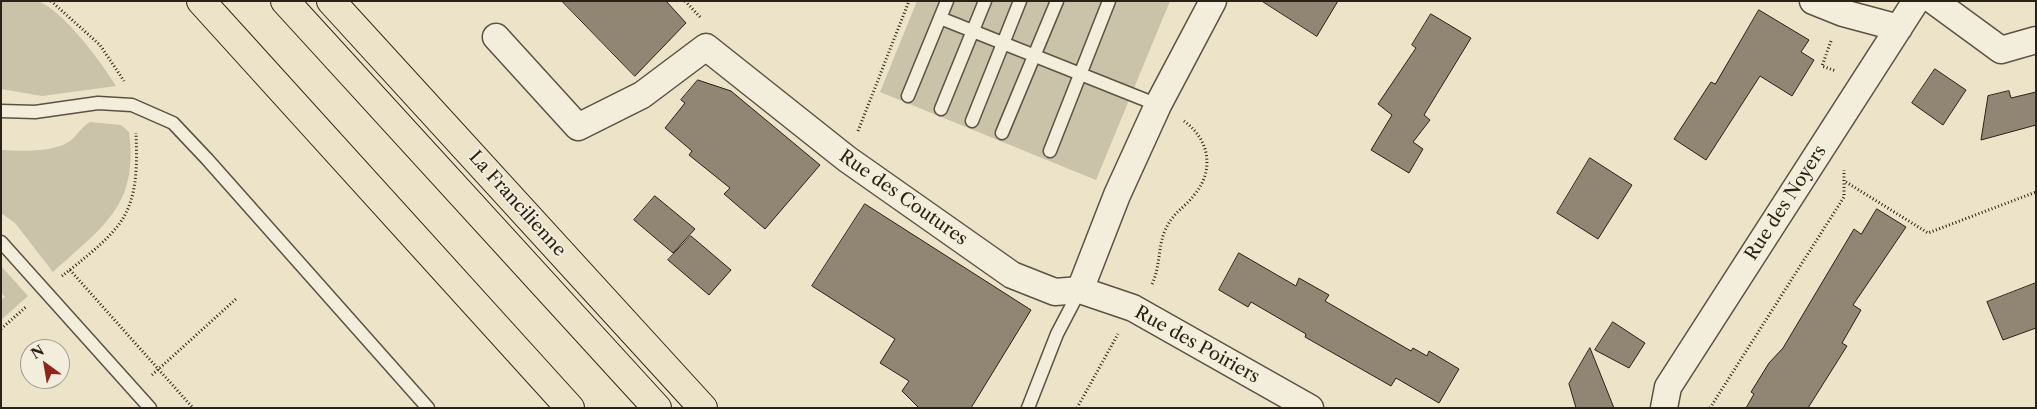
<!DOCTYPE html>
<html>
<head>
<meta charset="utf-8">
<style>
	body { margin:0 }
	#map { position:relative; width:2037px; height:409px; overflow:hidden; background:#ece3c8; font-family:"Libre Caslon Text",serif }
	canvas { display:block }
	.frame { position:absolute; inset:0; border:2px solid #2c2116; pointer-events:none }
	.north { position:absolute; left:20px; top:339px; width:50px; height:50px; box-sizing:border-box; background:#f3eddb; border:1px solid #a39b8c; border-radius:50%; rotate:328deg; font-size:14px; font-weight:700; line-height:20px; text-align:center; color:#2c2116 }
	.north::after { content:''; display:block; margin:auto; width:18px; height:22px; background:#8f2418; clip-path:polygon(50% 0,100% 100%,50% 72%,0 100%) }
</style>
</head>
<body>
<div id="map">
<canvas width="2037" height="409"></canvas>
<div class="frame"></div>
<div class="north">N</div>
</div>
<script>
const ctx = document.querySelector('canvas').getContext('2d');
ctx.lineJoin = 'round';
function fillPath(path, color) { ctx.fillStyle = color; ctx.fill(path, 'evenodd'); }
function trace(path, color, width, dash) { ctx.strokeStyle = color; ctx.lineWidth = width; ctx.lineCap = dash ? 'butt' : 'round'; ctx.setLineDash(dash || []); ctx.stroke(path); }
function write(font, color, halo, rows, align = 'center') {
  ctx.font = font + ' "Libre Caslon Text",serif'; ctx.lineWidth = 4; ctx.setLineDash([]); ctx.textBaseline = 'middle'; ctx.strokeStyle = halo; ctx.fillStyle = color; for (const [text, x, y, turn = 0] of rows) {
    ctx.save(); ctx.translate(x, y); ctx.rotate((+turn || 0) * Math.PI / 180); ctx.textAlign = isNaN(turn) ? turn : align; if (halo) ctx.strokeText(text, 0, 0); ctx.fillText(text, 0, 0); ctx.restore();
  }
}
const green = new Path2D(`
	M 1,1 C 12,1 31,0 40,2 C 66,14 101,62 116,86 L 42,96 L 1,89 Z
	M 917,1 L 1170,1 L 1096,180 L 880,92 Z
	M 90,122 L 121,125 L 129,132 C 139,206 102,227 53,272 L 15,223 L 1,213 L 1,150 C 21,151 53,153 70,141 C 77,136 81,127 90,122 Z
	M 1,266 L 28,296 L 1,320 L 1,300 L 5,297 L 1,292 Z`);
const building = new Path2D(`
	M 562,1 L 666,1 L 686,23 L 635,76 Z
	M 1262,1 L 1338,1 L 1317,36 Z
	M 1759,10 L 1809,40 L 1801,52 L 1814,60 L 1792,96 L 1760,76 L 1706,160 L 1674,139 L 1711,82 L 1715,84 Z
	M 1431,14 L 1471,38 L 1424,115 L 1430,120 L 1413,142 L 1423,149 L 1409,173 L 1371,150 L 1392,115 L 1378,104 L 1416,48 L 1412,45 Z
	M 1935,69 L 1966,90 L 1943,125 L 1912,103 Z
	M 698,80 L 731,91 L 820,165 L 765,229 L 724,194 L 730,188 L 689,155 L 692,151 L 665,128 L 685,103 L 681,100 Z
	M 2009,91 L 2011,98 L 2036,92 L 2036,125 L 1981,140 L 1988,96 Z
	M 1590,158 L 1632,185 L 1598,239 L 1557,213 Z
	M 655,196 L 695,229 L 673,253 L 634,220 Z
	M 865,204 L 1031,310 L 971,408 L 919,408 L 902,391 L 909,381 L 880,363 L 895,339 L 812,286 Z
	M 1877,209 L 1906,227 L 1853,305 L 1861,310 L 1842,343 L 1847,346 L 1808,408 L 1746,408 L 1754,394 L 1751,392 L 1769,363 L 1783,348 L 1854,229 L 1861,234 Z
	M 691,236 L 731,270 L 709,295 L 668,260 Z
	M 1239,253 L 1296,286 L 1299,278 L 1329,295 L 1325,301 L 1411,351 L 1413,348 L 1427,356 L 1429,351 L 1459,369 L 1439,403 L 1396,378 L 1391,386 L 1305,337 L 1306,334 L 1251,302 L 1248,307 L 1219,290 Z
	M 2036,283 L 2036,328 L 2003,340 L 1987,302 Z
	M 1613,322 L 1645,343 L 1629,368 L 1595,350 Z
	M 1590,348 L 1614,408 L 1576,408 L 1569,384 Z`);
const path = new Path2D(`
	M 51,1 L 100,45 L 124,81
	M 685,1 L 701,18
	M 1831,41 L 1822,66 L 1836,71
	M 858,131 L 909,1
	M 1846,182 L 1928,233 L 2036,192
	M 70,270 L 193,408
	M 62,276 C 81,261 109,240 122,220 C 138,195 137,162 136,133
	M 1152,284 C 1160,268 1158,249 1164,233 C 1173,211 1183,210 1195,194 C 1215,169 1209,139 1184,121
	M 1,329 L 27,306
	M 152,375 L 236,299
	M 1077,408 L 1118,334
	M 1710,408 L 1844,197 L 1844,170`);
const service = new Path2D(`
	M 940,18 L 1158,105
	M 908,96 L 947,1
	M 941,109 L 985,1
	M 1,111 L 35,112 L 98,103 L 132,105 L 173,123 L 207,159 L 428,408
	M 972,121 L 1020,1
	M 1002,133 L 1057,1
	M 1050,151 L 1109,1
	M 1,242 L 150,408
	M 1028,408 L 1057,334 L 1080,290`);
const minor = new Path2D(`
	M 1813,1 L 1843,13 L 1899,28
	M 1934,1 L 2001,50 L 2036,40
	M 496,37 L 578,127 L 642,95 L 706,47 L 847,159 L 1012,275 L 1055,292 L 1080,290 L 1133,308 L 1310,408
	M 1080,290 L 1117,195 L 1158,105 L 1213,1
	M 1664,408 L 1668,387 L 1916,1`);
const primary = new Path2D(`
	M 285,1 L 657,408`);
const motorway = new Path2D(`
	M 201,1 L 570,408
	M 331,1 L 703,408`);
const streetNames = [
	["Rue des Coutures",903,198,35],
	["Rue des Noyers",1786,203,-57],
	["La Francilienne",517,204,48],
	["Rue des Poiriers",1197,345,29]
];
fillPath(green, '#cbc2aa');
fillPath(building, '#908673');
trace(building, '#2c2116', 1);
trace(service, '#5c5242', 15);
trace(minor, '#5c5242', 29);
trace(primary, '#2c2116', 30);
trace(motorway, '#2c2116', 30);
trace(path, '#2c2116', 3, [1, 2.5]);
trace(service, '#f3eddb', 12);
trace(minor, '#f3eddb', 26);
trace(primary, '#ece3c8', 28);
trace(motorway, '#ece3c8', 28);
write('18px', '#2c2116', '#f3eddb', streetNames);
</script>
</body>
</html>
